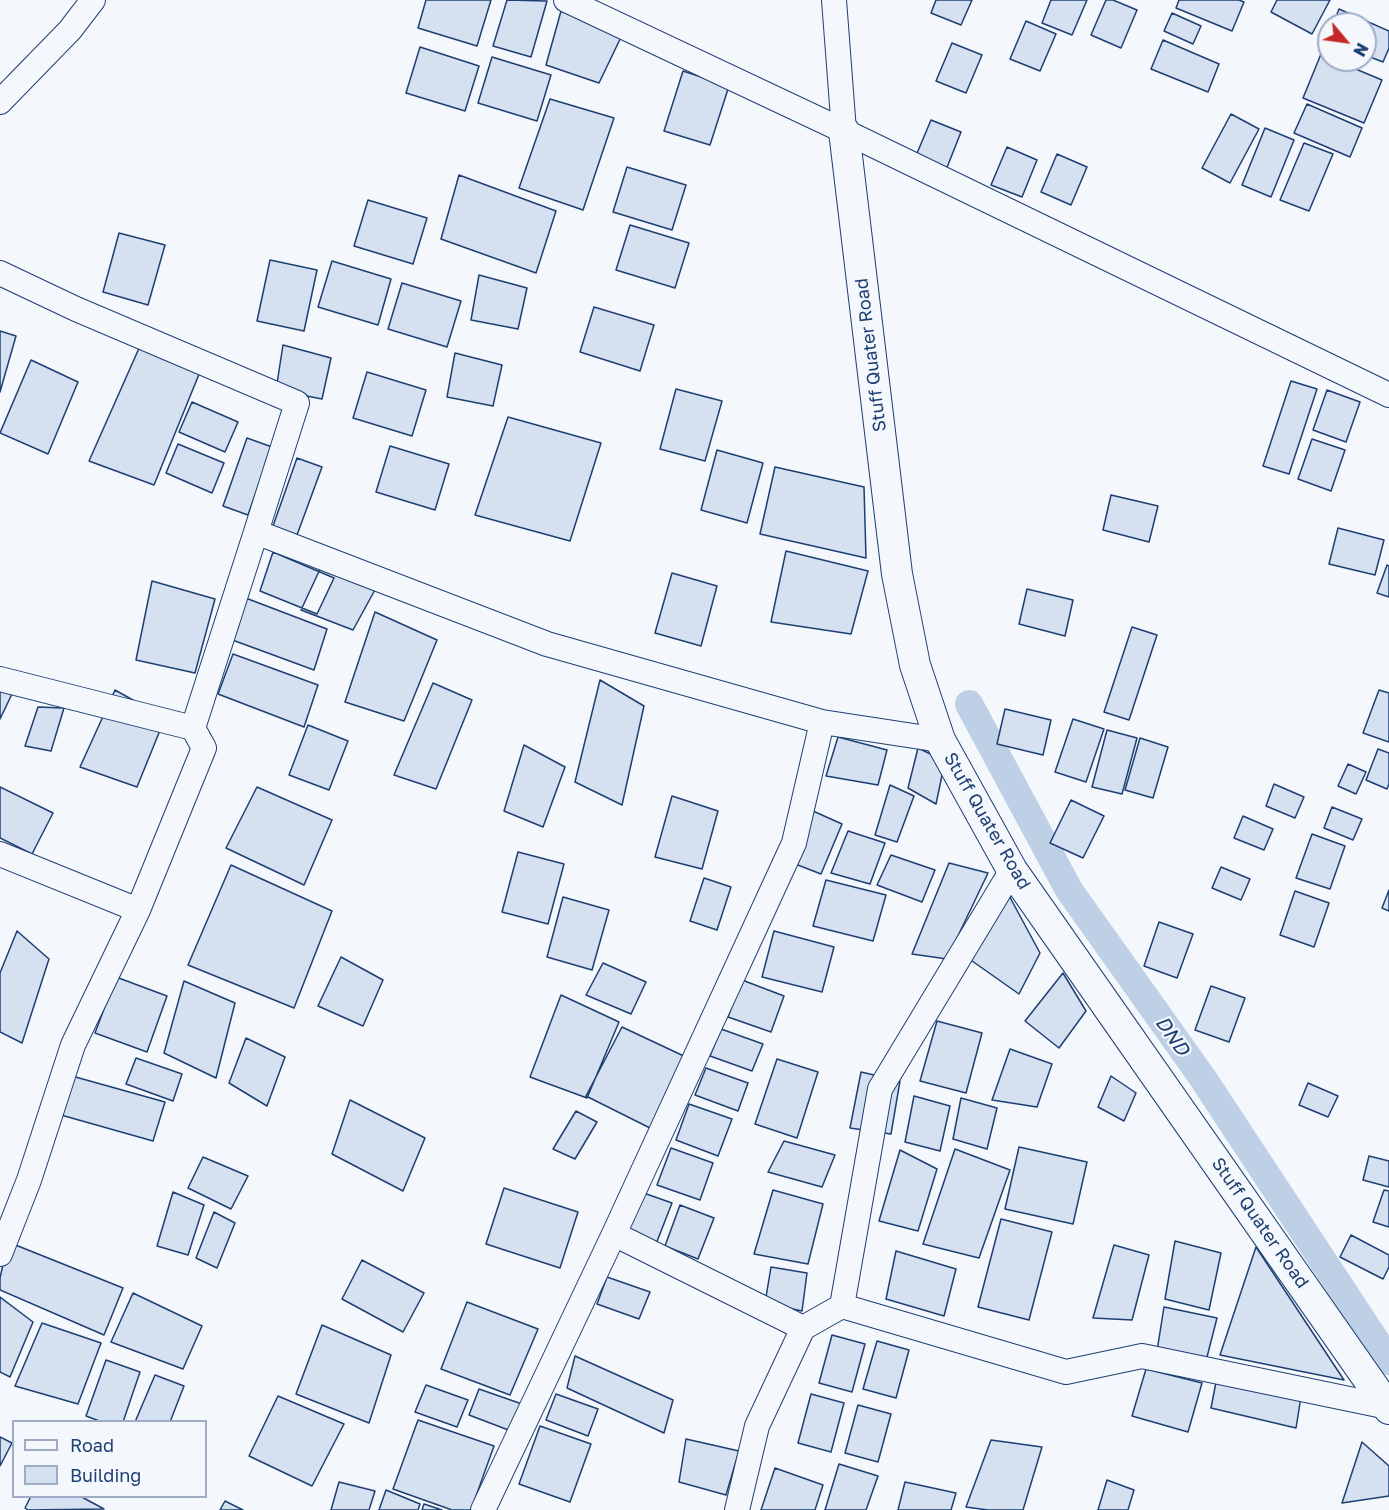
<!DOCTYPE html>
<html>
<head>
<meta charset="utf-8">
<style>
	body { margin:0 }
	#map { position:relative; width:1389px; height:1510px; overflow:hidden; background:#f4f7fb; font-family:"Golos Text",sans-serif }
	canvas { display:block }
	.legend { position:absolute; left:12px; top:1420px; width:195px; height:78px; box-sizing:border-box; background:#f4f7fb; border:2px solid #9eadc5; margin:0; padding:8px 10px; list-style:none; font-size:18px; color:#1d3f73 }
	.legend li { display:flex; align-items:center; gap:12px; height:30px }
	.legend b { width:30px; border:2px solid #9eadc5 }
	.north { position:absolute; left:1317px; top:12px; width:60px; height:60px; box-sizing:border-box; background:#f4f7fb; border:2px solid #9eadc5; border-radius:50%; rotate:119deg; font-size:16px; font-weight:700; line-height:24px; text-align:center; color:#1d3f73 }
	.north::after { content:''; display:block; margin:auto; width:21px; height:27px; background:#c62828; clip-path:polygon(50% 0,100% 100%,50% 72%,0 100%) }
</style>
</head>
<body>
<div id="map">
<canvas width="1389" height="1510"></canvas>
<ul class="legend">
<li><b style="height:8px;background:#f4f7fb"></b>Road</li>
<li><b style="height:16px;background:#d5e0f0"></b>Building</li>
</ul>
<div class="north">N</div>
</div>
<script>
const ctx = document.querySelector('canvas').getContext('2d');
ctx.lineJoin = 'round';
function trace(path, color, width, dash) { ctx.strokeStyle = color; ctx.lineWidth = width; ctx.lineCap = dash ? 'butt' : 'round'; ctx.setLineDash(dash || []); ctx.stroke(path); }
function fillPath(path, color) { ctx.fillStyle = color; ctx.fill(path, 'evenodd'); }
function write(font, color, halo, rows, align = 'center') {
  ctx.font = font + ' "Golos Text",sans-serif'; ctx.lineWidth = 4.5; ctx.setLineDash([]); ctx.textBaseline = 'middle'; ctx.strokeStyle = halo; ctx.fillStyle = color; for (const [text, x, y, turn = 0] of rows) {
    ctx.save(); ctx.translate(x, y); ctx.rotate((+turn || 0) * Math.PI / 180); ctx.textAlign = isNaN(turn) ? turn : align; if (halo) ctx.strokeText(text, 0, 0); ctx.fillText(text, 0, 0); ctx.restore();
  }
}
const canal = new Path2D(`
	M 969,704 L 1069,890 L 1202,1077 L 1389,1361`);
const building = new Path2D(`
	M 426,0 L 491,0 L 477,46 L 418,28 Z
	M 507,0 L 547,1 L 531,57 L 493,46 Z
	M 936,0 L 972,0 L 961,25 L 931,13 Z
	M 1051,0 L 1087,0 L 1072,35 L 1042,23 Z
	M 1106,0 L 1113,0 L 1137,10 L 1121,48 L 1091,35 Z
	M 1179,0 L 1239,0 L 1244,2 L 1232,31 L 1176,8 Z
	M 1277,0 L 1330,0 L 1312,34 L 1271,12 Z
	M 1339,9 L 1389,31 L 1389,48 L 1383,62 L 1365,55 L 1365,24 L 1333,24 Z
	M 561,11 L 623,33 L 599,83 L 546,65 Z
	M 1172,13 L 1201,26 L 1193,44 L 1164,31 Z
	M 1026,21 L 1056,34 L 1040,71 L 1010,59 Z
	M 1163,40 L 1219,64 L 1208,92 L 1151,69 Z
	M 952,43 L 982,55 L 966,93 L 936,81 Z
	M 420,47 L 479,66 L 465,111 L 406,93 Z
	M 1321,54 L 1329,58 L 1329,60 L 1334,60 L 1382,80 L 1364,123 L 1303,98 Z
	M 492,57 L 551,75 L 537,121 L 478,103 Z
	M 683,71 L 729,86 L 710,145 L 664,131 Z
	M 550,99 L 614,118 L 583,210 L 519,188 Z
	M 1307,104 L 1362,128 L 1350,157 L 1294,133 Z
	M 1231,114 L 1259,129 L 1230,183 L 1202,168 Z
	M 931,120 L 961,132 L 946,170 L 915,158 Z
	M 1265,128 L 1294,140 L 1271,197 L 1242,185 Z
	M 1304,143 L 1333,154 L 1309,211 L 1280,200 Z
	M 1007,147 L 1037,160 L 1022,197 L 991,185 Z
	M 1057,154 L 1087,167 L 1071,205 L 1041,192 Z
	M 627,167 L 686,185 L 672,230 L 613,212 Z
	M 459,175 L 556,211 L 536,273 L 441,239 Z
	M 368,200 L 427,218 L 413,264 L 354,246 Z
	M 630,225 L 689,243 L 675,288 L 616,270 Z
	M 119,233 L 165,245 L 148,305 L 103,292 Z
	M 270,260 L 317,270 L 304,331 L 257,321 Z
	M 332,261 L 391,279 L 378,325 L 318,307 Z
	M 479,275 L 527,288 L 518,329 L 471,320 Z
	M 402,283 L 461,301 L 447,347 L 388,329 Z
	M 594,307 L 654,325 L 640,371 L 580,352 Z
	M 0,331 L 16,336 L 0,392 Z
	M 144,337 L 204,362 L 154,485 L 89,461 Z
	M 283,345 L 331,358 L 322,399 L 276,390 Z
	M 455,353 L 502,365 L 493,406 L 447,397 Z
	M 31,360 L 78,382 L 48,454 L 0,433 Z
	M 367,372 L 426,390 L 412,436 L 353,418 Z
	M 1291,381 L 1317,389 L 1289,474 L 1263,466 Z
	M 676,389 L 722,401 L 705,461 L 660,449 Z
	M 1327,390 L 1360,402 L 1346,442 L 1313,430 Z
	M 192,402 L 238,422 L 225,452 L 179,432 Z
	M 508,417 L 601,443 L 570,541 L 475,515 Z
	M 247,438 L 272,447 L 248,515 L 223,506 Z
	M 1312,439 L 1345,450 L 1331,491 L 1298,479 Z
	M 178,444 L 224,463 L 212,493 L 166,473 Z
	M 390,446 L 449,464 L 435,510 L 376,492 Z
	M 717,450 L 763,463 L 747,523 L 701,510 Z
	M 297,458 L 322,467 L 297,535 L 273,526 Z
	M 775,467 L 864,487 L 866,558 L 760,534 Z
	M 1111,495 L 1158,506 L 1149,542 L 1103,530 Z
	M 1338,528 L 1384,540 L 1375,575 L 1329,564 Z
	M 786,551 L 868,571 L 851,634 L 771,622 Z
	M 273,552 L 334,578 L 317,614 L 260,591 Z
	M 322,565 L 376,588 L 353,630 L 301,610 Z
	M 1387,565 L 1389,566 L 1389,597 L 1377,593 Z
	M 672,573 L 717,586 L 701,646 L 655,633 Z
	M 152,581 L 215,599 L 195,673 L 136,660 Z
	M 1027,589 L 1073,600 L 1065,636 L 1019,624 Z
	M 243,597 L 327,629 L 314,670 L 227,638 Z
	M 375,612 L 437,640 L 404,721 L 345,702 Z
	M 1132,627 L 1157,635 L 1129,720 L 1104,712 Z
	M 233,654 L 318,685 L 304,727 L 218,694 Z
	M 600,680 L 644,706 L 622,805 L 575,782 Z
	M 433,683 L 472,700 L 436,789 L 394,775 Z
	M 0,690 L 12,694 L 0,719 Z
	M 115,690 L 165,718 L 137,787 L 80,767 Z
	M 1379,690 L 1389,693 L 1389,742 L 1363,733 Z
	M 38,707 L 64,708 L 51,751 L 25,746 Z
	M 1005,709 L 1051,720 L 1043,755 L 997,744 Z
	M 1073,719 L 1104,729 L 1086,782 L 1055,772 Z
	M 308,725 L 348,741 L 329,790 L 289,775 Z
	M 1107,730 L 1137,738 L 1122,794 L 1092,787 Z
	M 838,737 L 887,750 L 878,785 L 826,776 Z
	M 1140,738 L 1168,747 L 1153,798 L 1125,790 Z
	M 524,745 L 565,767 L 543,827 L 504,811 Z
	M 918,748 L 945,761 L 936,804 L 908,788 Z
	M 1378,749 L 1389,753 L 1389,784 L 1387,789 L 1366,780 Z
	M 1348,764 L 1366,772 L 1356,794 L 1338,786 Z
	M 1274,784 L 1304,797 L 1295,818 L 1266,806 Z
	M 890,785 L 914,796 L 897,842 L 875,835 Z
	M 0,787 L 53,813 L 32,854 L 0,838 Z
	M 257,787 L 332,820 L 304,885 L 226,848 Z
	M 672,796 L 718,811 L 702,869 L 655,857 Z
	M 1071,800 L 1104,816 L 1083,858 L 1050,843 Z
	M 1332,807 L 1362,819 L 1353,840 L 1324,828 Z
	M 813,811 L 842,824 L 821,874 L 790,862 Z
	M 1243,816 L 1273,829 L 1264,850 L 1234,838 Z
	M 848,831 L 885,843 L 870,884 L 831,873 Z
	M 1312,834 L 1345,846 L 1330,889 L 1296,878 Z
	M 518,852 L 564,864 L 548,924 L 502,912 Z
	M 891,855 L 935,870 L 922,902 L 877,885 Z
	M 949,863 L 988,873 L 947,959 L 912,954 Z
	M 231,865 L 332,911 L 294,1008 L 188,965 Z
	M 1221,867 L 1250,879 L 1241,900 L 1212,888 Z
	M 704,878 L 731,887 L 717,930 L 690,921 Z
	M 826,880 L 886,895 L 873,941 L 813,926 Z
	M 1006,890 L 1040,953 L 1019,994 L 965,956 Z
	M 1389,890 L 1389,911 L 1382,908 Z
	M 1295,891 L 1329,903 L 1314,947 L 1280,935 Z
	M 563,897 L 609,910 L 592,970 L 547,957 Z
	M 1159,922 L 1193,934 L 1177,978 L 1144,966 Z
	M 17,931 L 49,959 L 22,1043 L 0,1032 L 0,973 Z
	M 774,931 L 834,947 L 822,992 L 762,977 Z
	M 341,957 L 383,980 L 363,1026 L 318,1006 Z
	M 603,963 L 646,982 L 631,1014 L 586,995 Z
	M 1063,973 L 1086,1011 L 1059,1048 L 1025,1021 Z
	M 116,977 L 167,996 L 147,1052 L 95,1033 Z
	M 742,980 L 784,996 L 771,1032 L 728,1017 Z
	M 184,981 L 235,1003 L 216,1078 L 164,1053 Z
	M 1211,986 L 1245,998 L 1229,1042 L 1195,1030 Z
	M 561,995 L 619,1022 L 587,1098 L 530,1077 Z
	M 937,1021 L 982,1033 L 966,1093 L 920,1081 Z
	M 622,1027 L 688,1058 L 650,1128 L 586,1096 Z
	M 721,1029 L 763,1044 L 752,1071 L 710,1056 Z
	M 246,1038 L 285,1057 L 267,1106 L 229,1083 Z
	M 1010,1049 L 1052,1064 L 1037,1107 L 992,1100 Z
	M 136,1058 L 182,1074 L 173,1101 L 126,1084 Z
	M 777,1059 L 818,1072 L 797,1138 L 755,1124 Z
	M 706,1068 L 748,1083 L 738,1111 L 695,1095 Z
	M 861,1072 L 900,1081 L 891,1134 L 850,1128 Z
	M 72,1076 L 165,1102 L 153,1141 L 61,1115 Z
	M 1111,1076 L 1136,1093 L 1124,1121 L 1098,1107 Z
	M 1308,1083 L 1338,1096 L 1328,1117 L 1299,1105 Z
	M 914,1096 L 950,1106 L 940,1151 L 905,1142 Z
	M 961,1098 L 997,1108 L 987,1149 L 953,1139 Z
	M 350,1100 L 425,1138 L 403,1191 L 332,1154 Z
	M 689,1104 L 732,1119 L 718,1156 L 676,1140 Z
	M 576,1111 L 597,1122 L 575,1159 L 553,1149 Z
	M 784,1141 L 835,1155 L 822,1187 L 768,1172 Z
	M 1019,1147 L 1087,1162 L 1073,1224 L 1005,1209 Z
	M 671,1148 L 713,1163 L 700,1200 L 657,1185 Z
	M 955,1149 L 1010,1170 L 979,1258 L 923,1244 Z
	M 900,1150 L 937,1169 L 918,1231 L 879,1221 Z
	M 1369,1156 L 1389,1161 L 1389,1187 L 1363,1180 Z
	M 203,1157 L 248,1176 L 231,1209 L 188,1188 Z
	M 504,1188 L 578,1212 L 560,1268 L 486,1244 Z
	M 773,1190 L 823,1204 L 808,1264 L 754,1254 Z
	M 1384,1190 L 1389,1191 L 1389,1227 L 1373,1222 Z
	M 638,1191 L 672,1203 L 656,1244 L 623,1231 Z
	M 173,1192 L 204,1205 L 188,1255 L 157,1246 Z
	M 680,1205 L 714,1218 L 698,1259 L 665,1246 Z
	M 214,1212 L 235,1223 L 217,1268 L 196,1258 Z
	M 1001,1219 L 1052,1232 L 1029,1320 L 978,1307 Z
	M 1351,1235 L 1389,1255 L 1389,1267 L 1383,1279 L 1340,1257 Z
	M 1175,1241 L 1221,1253 L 1209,1310 L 1165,1299 Z
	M 8,1242 L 123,1288 L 104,1335 L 0,1290 L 0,1278 Z
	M 1114,1245 L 1149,1255 L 1132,1320 L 1093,1318 Z
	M 1256,1247 L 1344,1380 L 1220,1355 Z
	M 896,1251 L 956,1269 L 944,1316 L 886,1299 Z
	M 362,1260 L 424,1293 L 403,1332 L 342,1299 Z
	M 771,1267 L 807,1273 L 802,1311 L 765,1303 Z
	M 607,1277 L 650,1292 L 639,1319 L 597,1304 Z
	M 133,1293 L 202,1326 L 183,1369 L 111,1342 Z
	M 0,1297 L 33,1322 L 10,1377 L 0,1372 Z
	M 467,1302 L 538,1329 L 510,1395 L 441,1369 Z
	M 1164,1307 L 1217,1318 L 1207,1357 L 1157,1351 Z
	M 42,1323 L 101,1343 L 78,1404 L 15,1386 Z
	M 322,1325 L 391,1355 L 369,1423 L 296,1394 Z
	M 832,1335 L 865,1344 L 852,1392 L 819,1383 Z
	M 877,1341 L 909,1350 L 896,1398 L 863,1389 Z
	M 575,1356 L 673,1400 L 664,1433 L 567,1388 Z
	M 106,1360 L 140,1372 L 123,1422 L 102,1422 L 86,1416 Z
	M 1146,1369 L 1202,1383 L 1188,1432 L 1132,1416 Z
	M 155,1375 L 184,1386 L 170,1422 L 135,1422 Z
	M 1217,1377 L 1301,1397 L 1296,1428 L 1211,1408 Z
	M 426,1385 L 468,1400 L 457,1427 L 415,1412 Z
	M 479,1389 L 522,1404 L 511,1431 L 469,1415 Z
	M 556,1394 L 598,1409 L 588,1436 L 546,1420 Z
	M 811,1394 L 844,1403 L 831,1452 L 798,1443 Z
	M 278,1396 L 344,1424 L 312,1486 L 249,1456 Z
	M 858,1405 L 891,1414 L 878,1462 L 845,1453 Z
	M 418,1420 L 494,1446 L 471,1510 L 452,1510 L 393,1489 Z
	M 540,1426 L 591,1444 L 570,1502 L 519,1484 Z
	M 0,1437 L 12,1443 L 0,1466 Z
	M 686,1439 L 739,1451 L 726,1495 L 679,1482 Z
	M 991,1440 L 1042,1447 L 1023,1510 L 988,1510 L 966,1507 Z
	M 1362,1442 L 1389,1466 L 1389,1496 L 1342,1503 Z
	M 839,1464 L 878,1476 L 866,1510 L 825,1510 Z
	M 775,1468 L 823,1485 L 815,1510 L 761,1510 Z
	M 1107,1480 L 1134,1490 L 1128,1510 L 1098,1510 Z
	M 339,1482 L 375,1491 L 369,1510 L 331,1510 Z
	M 905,1482 L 956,1493 L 951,1510 L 898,1510 Z
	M 386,1490 L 420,1504 L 418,1510 L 379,1510 Z
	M 31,1496 L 80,1496 L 104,1509 L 28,1510 L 25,1508 Z
	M 225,1501 L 243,1510 L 220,1510 Z
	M 424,1504 L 442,1510 L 422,1510 Z`);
const minor = new Path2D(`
	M 566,0 L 844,131 L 1389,395
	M 834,0 L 844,131
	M 0,102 L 70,30 L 93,0
	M 0,273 L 76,309 L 297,403 L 256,532
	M 0,679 L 193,728 L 256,532 L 547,644 L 822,722 L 940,740
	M 0,854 L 138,910
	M 614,1234 L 803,1328
	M 0,1254 L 29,1180 L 73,1045 L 138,910 L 204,748 L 193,728
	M 842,1306 L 1066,1372 L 1142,1356 L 1388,1407
	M 483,1510 L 614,1234 L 794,843 L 822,722
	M 737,1510 L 757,1426 L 803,1328 L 842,1306 L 880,1089 L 1012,870`);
const tertiary = new Path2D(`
	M 844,131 L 897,574 L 915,665 L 940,740 L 1012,870 L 1389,1409`);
const streetNames = [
	["Stuff Quater Road",871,355,-97],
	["Stuff Quater Road",987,821,60],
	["Stuff Quater Road",1260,1223,55]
];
const waterNames = [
	["DND",1172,1036,55]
];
trace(canal, '#bed0e5', 28);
fillPath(building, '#d5e0f0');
trace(building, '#1d3f73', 1.5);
trace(minor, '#1d3f73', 26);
trace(tertiary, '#1d3f73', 32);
trace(minor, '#f4f7fb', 24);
trace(tertiary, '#f4f7fb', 30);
write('18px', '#1d3f73', '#f4f7fb', streetNames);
write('italic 20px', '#1d3f73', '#f4f7fb', waterNames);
</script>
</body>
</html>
